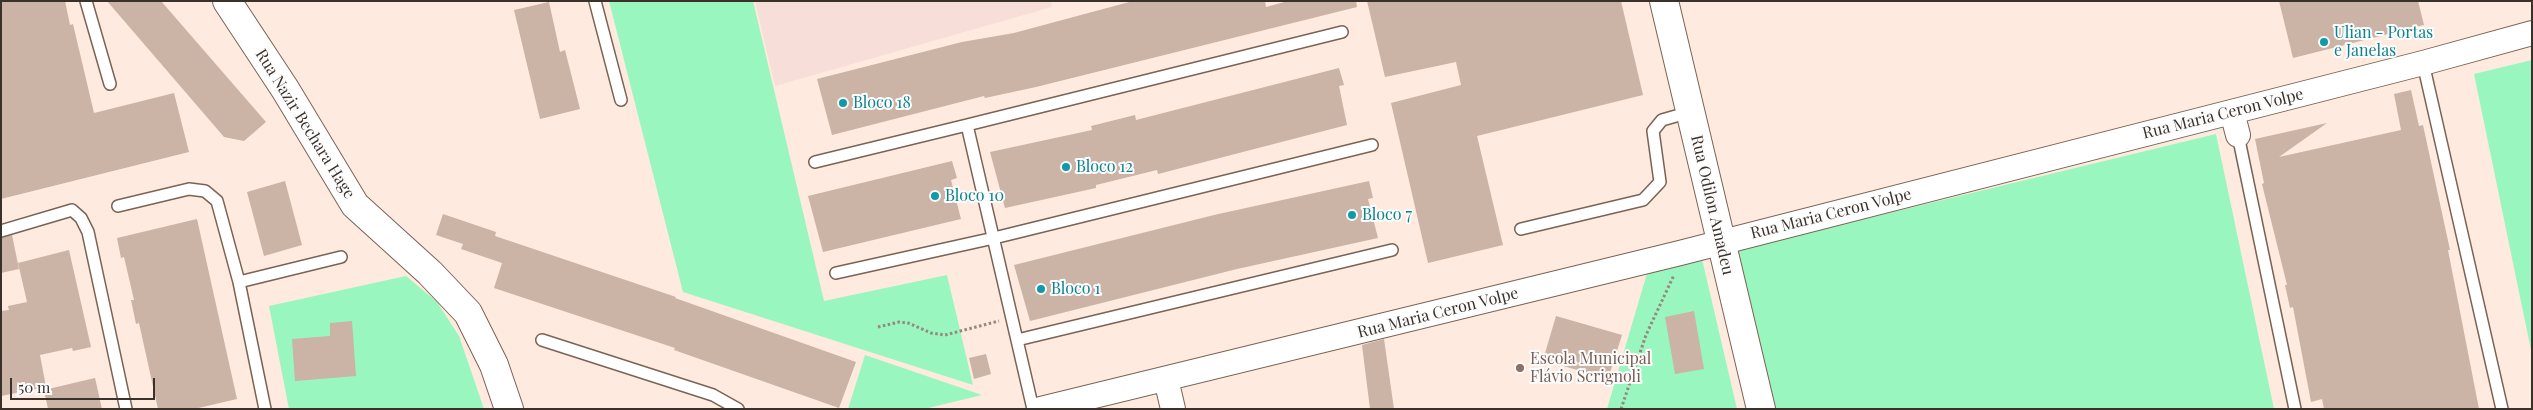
<!DOCTYPE html>
<html>
<head>
<meta charset="utf-8">
<style>
	body { margin:0 }
	#map { position:relative; width:2533px; height:410px; overflow:hidden; background:#feeade; font-family:"Playfair Display",serif }
	canvas { display:block }
	.frame { position:absolute; inset:0; border:2px solid #3b312b; pointer-events:none }
	.scale { position:absolute; left:10px; top:378px; width:145px; height:22px; box-sizing:border-box; border:2px solid #3b312b; border-top:0; padding-left:6px; font-size:15px; line-height:18px; white-space:nowrap; color:#3b312b; -webkit-text-stroke:4px #fcfcfc; paint-order:stroke }
</style>
</head>
<body>
<div id="map">
<canvas width="2533" height="410"></canvas>
<div class="frame"></div>
<div class="scale">50 m</div>
</div>
<script>
const ctx = document.querySelector('canvas').getContext('2d');
ctx.lineJoin = 'round';
function fillPath(path, color) { ctx.fillStyle = color; ctx.fill(path, 'evenodd'); }
function trace(path, color, width, dash) { ctx.strokeStyle = color; ctx.lineWidth = width; ctx.lineCap = dash ? 'butt' : 'round'; ctx.setLineDash(dash || []); ctx.stroke(path); }
function write(font, color, halo, rows, align = 'center') {
  ctx.font = font + ' "Playfair Display",serif'; ctx.lineWidth = 4; ctx.setLineDash([]); ctx.textBaseline = 'middle'; ctx.strokeStyle = halo; ctx.fillStyle = color; for (const [text, x, y, turn = 0] of rows) {
    ctx.save(); ctx.translate(x, y); ctx.rotate((+turn || 0) * Math.PI / 180); ctx.textAlign = isNaN(turn) ? turn : align; if (halo) ctx.strokeText(text, 0, 0); ctx.fillText(text, 0, 0); ctx.restore();
  }
}
const industrial = new Path2D(`
	M 755,1 L 1051,1 L 1052,7 L 775,86 Z`);
const green = new Path2D(`
	M 609,1 L 753,1 L 824,301 L 947,275 L 973,385 L 683,292 Z
	M 2532,60 L 2532,355 L 2474,74 Z
	M 2216,134 L 2274,409 L 1776,409 L 1736,250 Z
	M 1702,259 L 1737,409 L 1607,409 L 1648,270 Z
	M 406,276 L 437,302 L 459,336 L 484,409 L 289,409 L 269,306 Z
	M 865,355 L 982,395 L 924,409 L 848,409 Z`);
const building = new Path2D(`
	M 1,1 L 65,1 L 70,25 L 73,24 L 94,113 L 174,93 L 189,152 L 1,199 Z
	M 107,1 L 161,1 L 266,122 L 244,141 L 224,137 Z
	M 1133,1 L 1265,1 L 1266,7 L 1288,1 L 1356,1 L 1357,7 L 1036,87 L 985,98 L 984,96 L 832,135 L 817,79 L 962,42 L 1014,33 Z
	M 1367,1 L 1621,1 L 1643,95 L 1477,136 L 1503,245 L 1428,263 L 1391,103 L 1461,85 L 1456,62 L 1385,77 Z
	M 2279,1 L 2418,1 L 2424,25 L 2293,58 Z
	M 549,2 L 560,52 L 565,50 L 580,109 L 540,119 L 514,10 Z
	M 1339,68 L 1344,85 L 1339,86 L 1347,125 L 1158,174 L 1157,170 L 1096,185 L 1096,188 L 1005,208 L 990,152 L 1092,130 L 1091,126 L 1135,115 L 1136,120 Z
	M 2411,90 L 2419,126 L 2423,125 L 2450,250 L 2448,250 L 2479,409 L 2324,409 L 2322,399 L 2311,402 L 2293,307 L 2290,308 L 2285,285 L 2287,285 L 2262,184 L 2264,183 L 2255,139 L 2327,123 L 2279,157 L 2401,130 L 2394,94 Z
	M 952,161 L 957,178 L 951,180 L 961,219 L 823,252 L 808,196 Z
	M 285,181 L 302,245 L 264,256 L 247,192 Z
	M 1369,181 L 1373,198 L 1368,199 L 1378,238 L 1237,269 L 1030,321 L 1014,265 L 1214,215 Z
	M 443,214 L 496,232 L 495,236 L 676,297 L 675,298 L 856,362 L 839,408 L 674,350 L 675,348 L 494,288 L 502,263 L 461,249 L 463,244 L 436,235 Z
	M 197,219 L 237,399 L 194,409 L 158,409 L 139,323 L 136,324 L 131,300 L 134,300 L 124,257 L 121,258 L 117,238 Z
	M 12,235 L 19,269 L 1,273 L 1,238 Z
	M 69,250 L 91,347 L 73,351 L 72,348 L 40,355 L 46,387 L 1,396 L 1,311 L 9,310 L 8,306 L 27,302 L 18,263 Z
	M 1694,311 L 1704,369 L 1675,374 L 1665,317 Z
	M 1556,316 L 1622,335 L 1608,379 L 1543,360 Z
	M 352,321 L 356,376 L 295,381 L 292,339 L 330,336 L 330,323 Z
	M 1384,339 L 1394,409 L 1370,409 L 1362,345 Z
	M 986,354 L 991,374 L 974,379 L 969,358 Z
	M 95,378 L 102,409 L 48,409 L 44,390 Z`);
const path = new Path2D(`
	M 878,327 L 899,322 L 908,323 L 931,333 L 945,335 L 999,321
	M 1621,409 L 1646,335 L 1674,275`);
const service = new Path2D(`
	M 86,1 L 110,84
	M 595,1 L 621,100
	M 2423,63 L 2502,409
	M 2238,135 L 2295,409
	M 815,162 L 967,125
	M 118,206 L 189,189 L 205,191 L 217,201 L 239,282 L 265,409
	M 1521,229 L 1643,200 L 1660,182 L 1653,131 L 1662,120 L 1690,112
	M 1,231 L 72,210 L 81,218 L 88,232 L 126,409
	M 836,273 L 994,238 L 1372,145
	M 239,282 L 341,257
	M 542,340 L 713,395 L 738,409
	M 1017,340 L 1392,250
	M 1033,409 L 967,125 L 1342,32`);
const minor = new Path2D(`
	M 2232,112 L 2238,135
	M 1166,379 L 1173,409
	M 1041,409 L 1680,253 L 2423,63 L 2532,33`);
const tertiary = new Path2D(`
	M 227,1 L 285,89 L 355,205 L 430,273 L 468,313 L 494,365 L 509,409
	M 1664,1 L 1761,409`);
const markers = [
	[2324,42,5,"#0f9aa8"],
	[843,103,5,"#0f9aa8"],
	[1066,167,5,"#0f9aa8"],
	[935,196,5,"#0f9aa8"],
	[1352,215,5,"#0f9aa8"],
	[1041,289,5,"#0f9aa8"],
	[1520,368,5,"#8d6e63"]
];
const cultureNames = [
	["Ulian - Portas",2334,33],
	["e Janelas",2334,51],
	["Bloco 18",853,103],
	["Bloco 12",1076,167],
	["Bloco 10",945,196],
	["Bloco 7",1362,215],
	["Bloco 1",1051,289]
];
const streetNames = [
	["Rua Maria Ceron Volpe",2223,114,-14],
	["Rua Nazir Bechara Hage",305,124,58],
	["Rua Odilon Amadeu",1712,205,77],
	["Rua Maria Ceron Volpe",1831,214,-14],
	["Rua Maria Ceron Volpe",1438,313,-14]
];
const educationNames = [
	["Escola Municipal",1530,359],
	["Flávio Scrignoli",1530,377]
];
fillPath(industrial, '#f8ded8');
fillPath(green, '#99f6be');
fillPath(building, '#cbb3a5');
trace(service, '#796356', 14);
trace(minor, '#796356', 26);
trace(tertiary, '#796356', 30);
trace(path, '#96877f', 3, [2.5, 2.5]);
trace(service, '#fff', 11);
trace(minor, '#fff', 24);
trace(tertiary, '#fff', 28);
for (const [x, y, r, color] of markers) { const dot = new Path2D(); dot.arc(x, y, r, 0, 2 * Math.PI); ctx.fillStyle = color; ctx.fill(dot); trace(dot, '#fcfcfc', 2); }
write('16px', '#0d838f', '#fcfcfc', cultureNames, 'left');
write('16px', '#3b312b', '#fcfcfc', streetNames);
write('16px', '#785e54', '#fcfcfc', educationNames, 'left');
</script>
</body>
</html>
